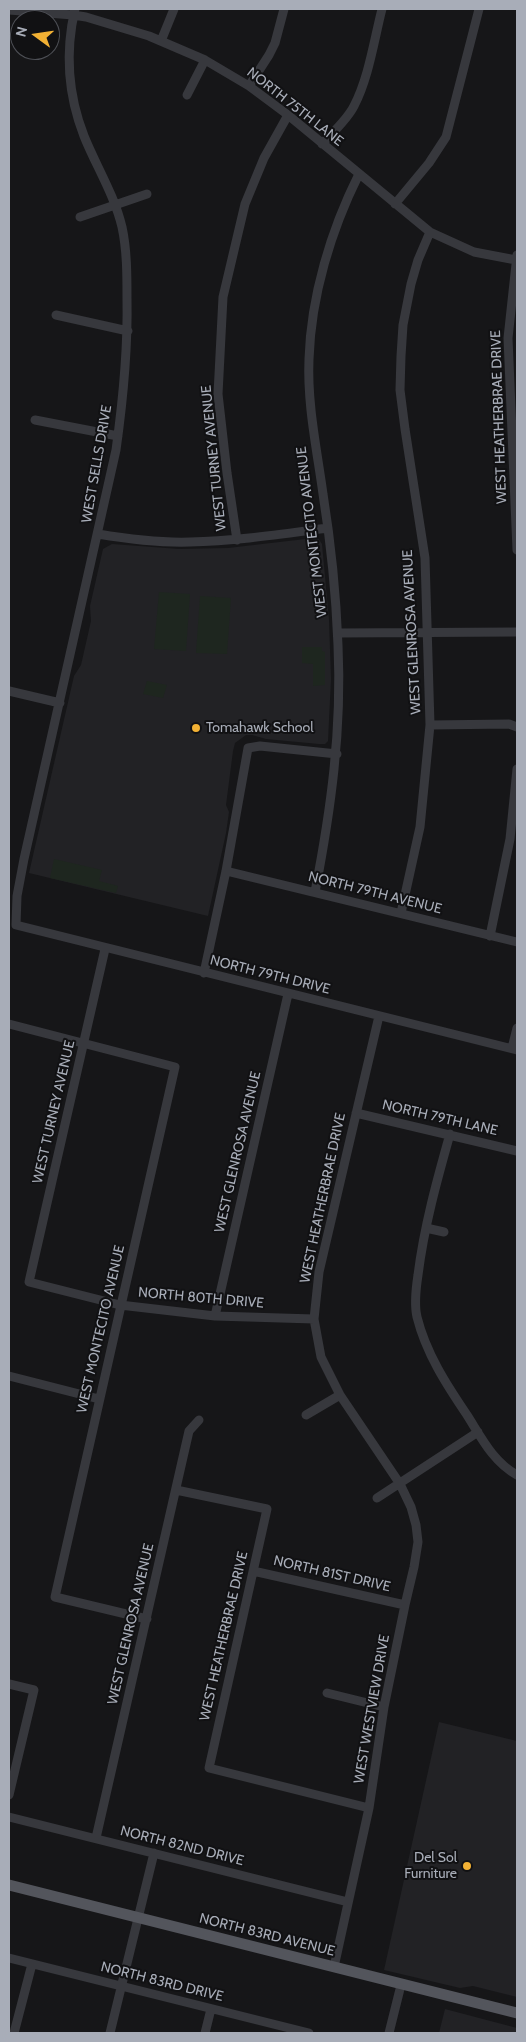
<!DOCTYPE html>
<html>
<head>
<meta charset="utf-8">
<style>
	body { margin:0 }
	#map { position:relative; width:526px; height:2042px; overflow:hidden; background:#161618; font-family:Cabin,sans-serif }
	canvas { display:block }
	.frame { position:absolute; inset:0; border:10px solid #a8adb8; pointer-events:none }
	.north { position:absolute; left:10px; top:10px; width:50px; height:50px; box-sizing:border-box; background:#111113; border:1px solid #4d4f55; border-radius:50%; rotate:284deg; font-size:14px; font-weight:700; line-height:20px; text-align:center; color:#a8adb8 }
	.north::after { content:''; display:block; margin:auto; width:18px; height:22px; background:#f2b134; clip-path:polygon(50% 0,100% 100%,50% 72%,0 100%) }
</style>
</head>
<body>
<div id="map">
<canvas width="526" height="2042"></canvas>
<div class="frame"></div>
<div class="north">N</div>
</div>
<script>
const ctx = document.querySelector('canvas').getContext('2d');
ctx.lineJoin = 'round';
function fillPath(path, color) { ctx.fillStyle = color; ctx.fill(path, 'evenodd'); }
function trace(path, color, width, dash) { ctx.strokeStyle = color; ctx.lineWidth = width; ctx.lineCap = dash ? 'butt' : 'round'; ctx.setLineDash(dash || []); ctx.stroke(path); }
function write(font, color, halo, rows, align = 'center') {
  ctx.font = font + ' Cabin,sans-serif'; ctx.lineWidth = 4; ctx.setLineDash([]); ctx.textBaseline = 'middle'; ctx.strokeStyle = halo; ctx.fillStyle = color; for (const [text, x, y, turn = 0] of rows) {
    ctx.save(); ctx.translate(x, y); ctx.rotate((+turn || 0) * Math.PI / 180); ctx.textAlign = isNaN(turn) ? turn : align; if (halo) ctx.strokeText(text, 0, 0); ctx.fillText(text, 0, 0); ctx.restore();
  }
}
const built = new Path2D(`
	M 314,538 L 318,538 L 322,544 L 329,620 L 331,679 L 328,741 L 325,744 L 319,744 L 266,739 L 252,735 L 246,735 L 235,743 L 233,751 L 226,805 L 229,812 L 226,833 L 208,916 L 29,873 L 74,676 L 81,665 L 91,621 L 90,606 L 103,549 L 112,544 L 179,549 L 228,548 Z
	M 439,1722 L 517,1741 L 517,1997 L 473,1986 L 460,1988 L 384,1970 Z
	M 445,2009 L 517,2028 L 517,2033 L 439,2033 Z`);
const green = new Path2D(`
	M 159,592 L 190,594 L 186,651 L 154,649 Z
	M 200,596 L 231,598 L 227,654 L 196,653 Z
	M 302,647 L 322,647 L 322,651 L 325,652 L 325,685 L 313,686 L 313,664 L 302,663 Z
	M 147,681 L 167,685 L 163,698 L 143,694 Z
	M 54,859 L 102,870 L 99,881 L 118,886 L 116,893 L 50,878 Z`);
const minor = new Path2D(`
	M 75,9 C 65,52 68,95 84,136 C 96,166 114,194 122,227 C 127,250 127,275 127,299 C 128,349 123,400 116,450 L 24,859 L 17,896 L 16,925 L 517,1050
	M 9,10 L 73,15 L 86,17 L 149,36 L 205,60 L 249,86 L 288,115 L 430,232 L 474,252 L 516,260
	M 161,41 L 174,9
	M 249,86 L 269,55 L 275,43 L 284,9
	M 187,95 L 205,60
	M 322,144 C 333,132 347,120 354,106 C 369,77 374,40 382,9
	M 395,204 L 429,163 L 446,137 L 479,9
	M 80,217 L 147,194
	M 517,255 L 508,338 L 517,550
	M 56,315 L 128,331
	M 35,420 L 118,436
	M 98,534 C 128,539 160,543 190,542 C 236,541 282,534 328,528
	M 237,540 L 227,473 L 218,394 L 223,297 L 245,204 L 264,158 L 288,115
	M 338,633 L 517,632
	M 9,691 L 60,703
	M 430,725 L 509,724 L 517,727
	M 226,871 L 517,942
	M 315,892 C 331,809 342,730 338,645 C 336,594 331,544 323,494 C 317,450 307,404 309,359 C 311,296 331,230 359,174
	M 401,913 L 420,827 L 430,725 L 425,558 L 405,429 L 400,390 L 401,356 L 403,325 L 411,284 L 418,260 L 430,232
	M 490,936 L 510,839 L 517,769
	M 105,949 L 29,1282 L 120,1305 L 215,1316 L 314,1319
	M 204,973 L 226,871 L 248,748 L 260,746 L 337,754
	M 9,1024 L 175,1067 L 55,1597 L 147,1619
	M 512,1048 L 517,1028
	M 356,1113 L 517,1151
	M 450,1134 C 437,1180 424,1227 418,1275 C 416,1288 414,1304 417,1317 C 426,1353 446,1384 467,1415 C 481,1437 493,1462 517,1475
	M 426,1228 L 444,1232
	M 215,1316 L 288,994
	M 9,1376 L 99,1399
	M 306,1415 L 340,1395
	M 176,1490 L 267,1509 L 209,1768 L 369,1808
	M 377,1498 L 478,1432
	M 253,1571 L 405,1605
	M 9,1684 L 34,1690 L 9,1795
	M 327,1693 L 384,1707
	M 9,1817 L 348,1902
	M 96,1838 L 189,1431 L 199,1420
	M 9,1958 L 309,2033
	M 334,1967 L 369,1808 L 384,1707 L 405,1605 L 414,1567 L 418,1542 L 416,1525 L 411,1507 L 400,1484 L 340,1395 L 321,1357 L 314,1319 L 319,1272 L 379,1016
	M 14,2033 L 32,1964
	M 110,2033 L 154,1853
	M 205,2033 L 211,2009
	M 389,2033 L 401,1985`);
const major = new Path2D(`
	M 9,1885 L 517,2013`);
const markers = [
	[196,728,5,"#f2b134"],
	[467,1866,5,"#f2b134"]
];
const streetNames = [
	["NORTH 75TH LANE",295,107,38],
	["WEST HEATHERBRAE DRIVE",499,417,-92],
	["WEST TURNEY AVENUE",214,458,-96],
	["WEST SELLS DRIVE",97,464,-80],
	["WEST MONTECITO AVENUE",312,532,-97],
	["WEST GLENROSA AVENUE",412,632,-93],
	["NORTH 79TH AVENUE",375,893,14],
	["NORTH 79TH DRIVE",270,975,14],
	["WEST TURNEY AVENUE",54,1112,-77],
	["NORTH 79TH LANE",440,1118,13],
	["WEST GLENROSA AVENUE",238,1152,-77],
	["WEST HEATHERBRAE DRIVE",323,1198,-78],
	["NORTH 80TH DRIVE",201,1298,5],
	["WEST MONTECITO AVENUE",101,1329,-77],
	["NORTH 81ST DRIVE",332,1574,13],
	["WEST GLENROSA AVENUE",131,1624,-77],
	["WEST HEATHERBRAE DRIVE",224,1636,-77],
	["WEST WESTVIEW DRIVE",372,1709,-80],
	["NORTH 82ND DRIVE",182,1846,14],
	["NORTH 83RD AVENUE",267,1935,14],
	["NORTH 83RD DRIVE",162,1982,14]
];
const poiNames = [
	["Tomahawk School",206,728],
	["Del Sol",457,1858,"right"],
	["Furniture",457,1874,"right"]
];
fillPath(built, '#222225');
fillPath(green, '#1e261f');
trace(minor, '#37383d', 9);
trace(major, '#53555c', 11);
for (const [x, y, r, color] of markers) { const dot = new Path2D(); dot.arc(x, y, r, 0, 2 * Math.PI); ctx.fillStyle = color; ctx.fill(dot); trace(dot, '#111113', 2); }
write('14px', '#a8adb8', '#111113', streetNames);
write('14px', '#a8adb8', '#111113', poiNames, 'left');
</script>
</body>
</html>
